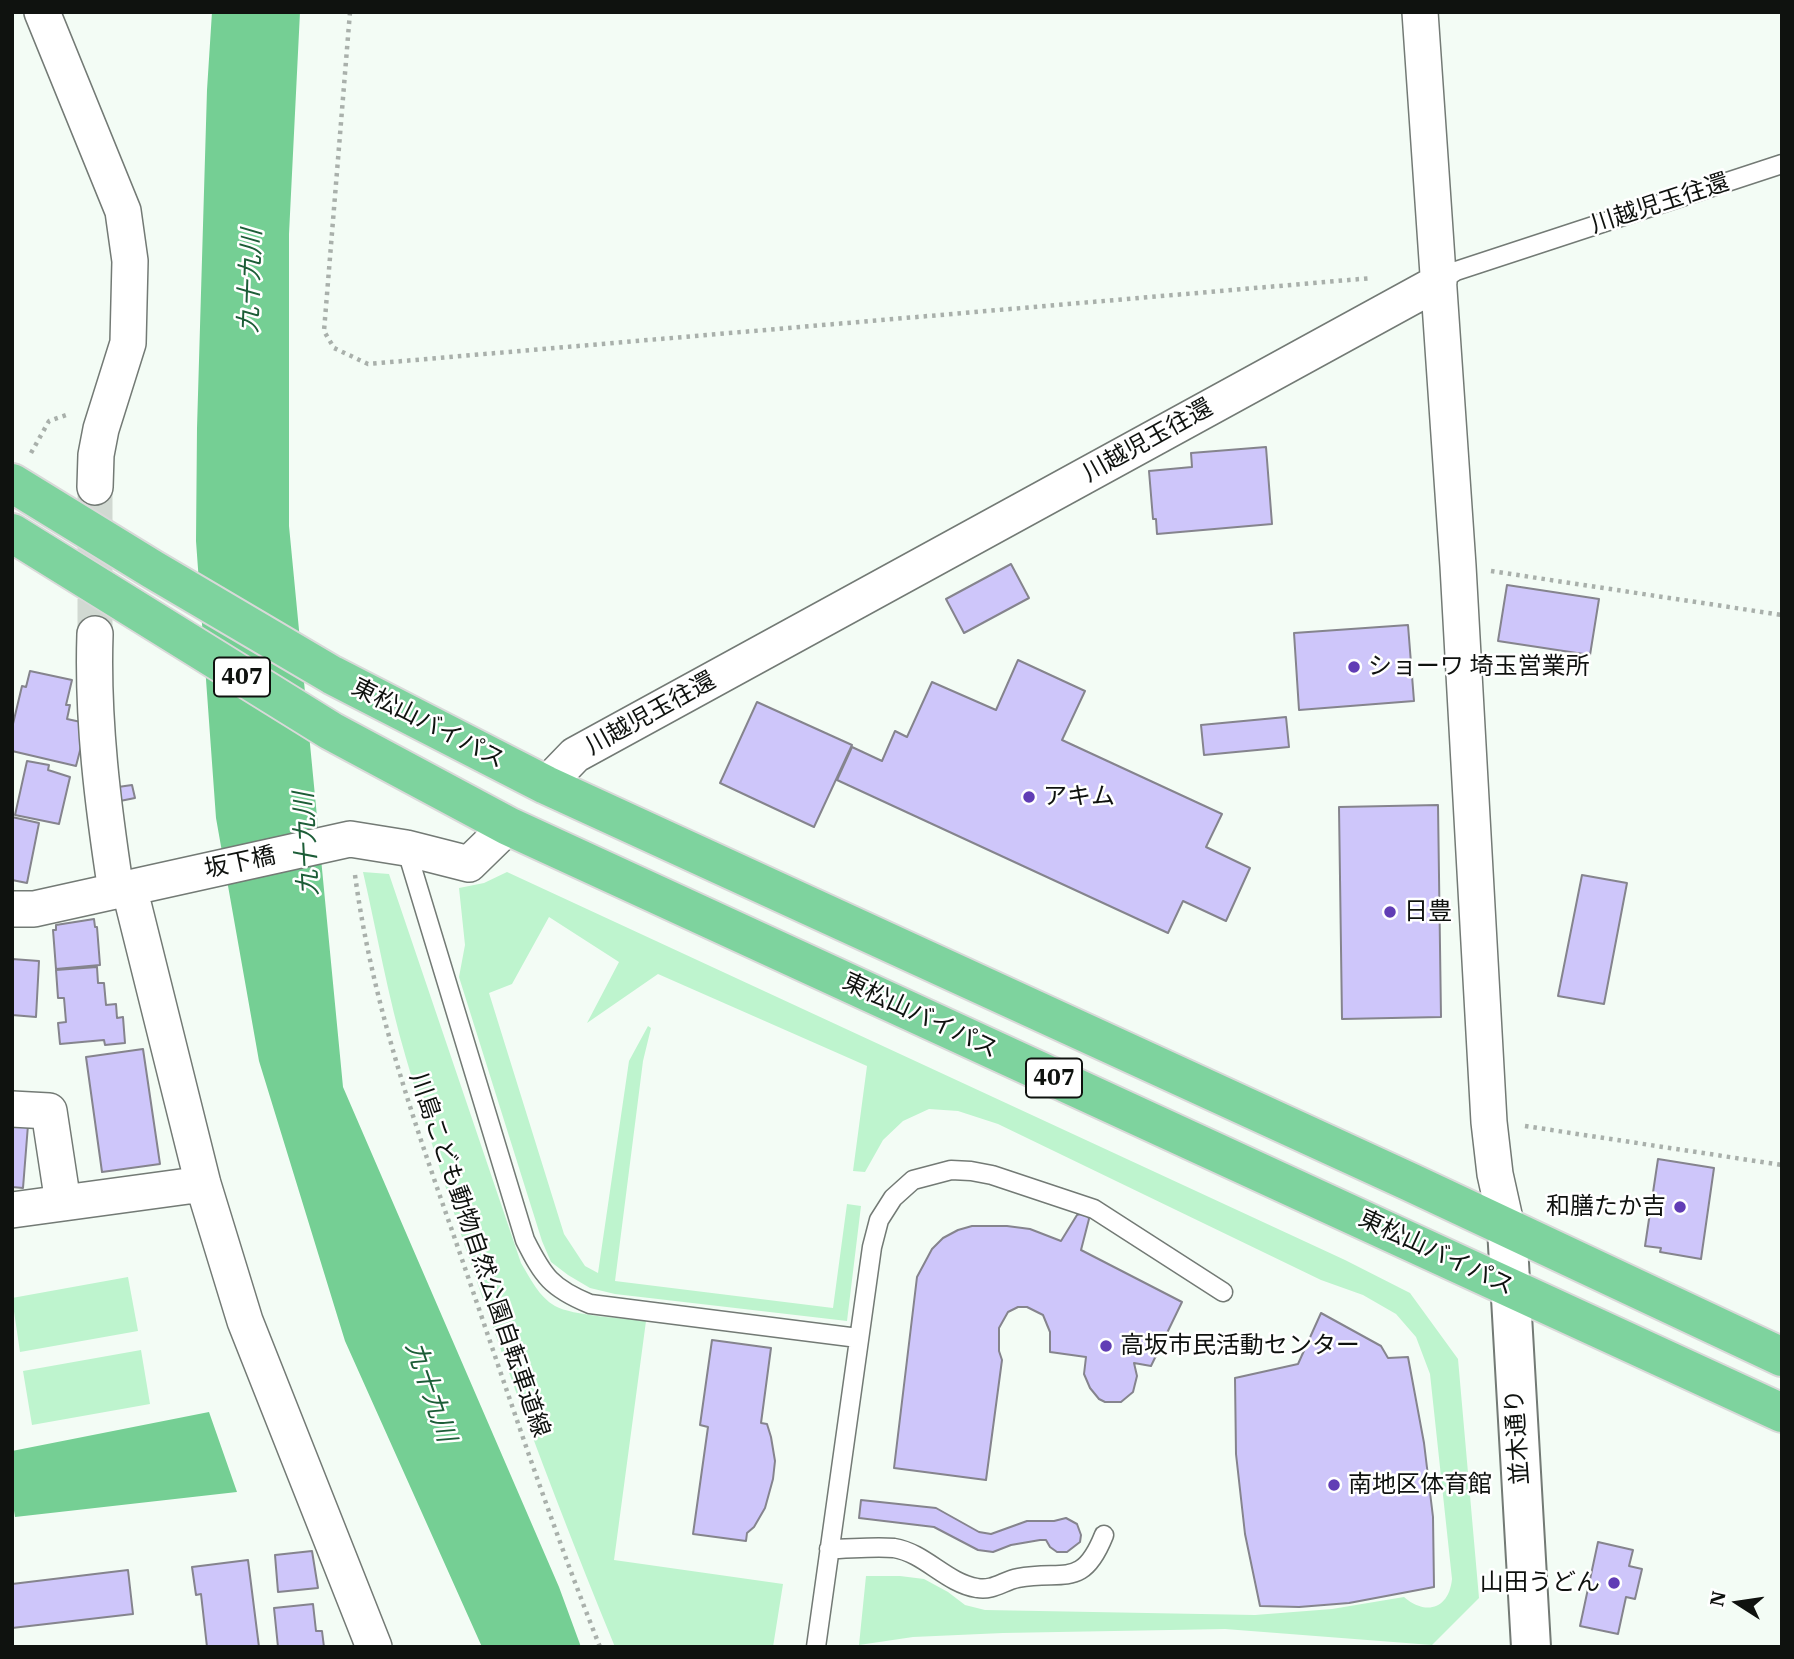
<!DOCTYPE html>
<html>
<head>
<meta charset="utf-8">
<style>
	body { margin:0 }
	#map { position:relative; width:1794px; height:1659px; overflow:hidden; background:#f3fcf5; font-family:"IBM Plex Serif",serif }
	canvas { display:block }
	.frame { position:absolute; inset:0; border:14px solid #0f120f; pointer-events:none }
	.north { position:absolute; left:1703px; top:1568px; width:70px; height:70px; -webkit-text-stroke:5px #fff; paint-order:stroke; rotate:282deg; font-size:19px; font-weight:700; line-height:28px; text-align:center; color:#0f120f }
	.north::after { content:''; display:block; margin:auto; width:24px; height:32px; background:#0f120f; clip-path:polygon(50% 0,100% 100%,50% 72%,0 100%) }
</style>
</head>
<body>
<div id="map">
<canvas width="1794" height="1659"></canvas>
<div class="frame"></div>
<div class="north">N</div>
</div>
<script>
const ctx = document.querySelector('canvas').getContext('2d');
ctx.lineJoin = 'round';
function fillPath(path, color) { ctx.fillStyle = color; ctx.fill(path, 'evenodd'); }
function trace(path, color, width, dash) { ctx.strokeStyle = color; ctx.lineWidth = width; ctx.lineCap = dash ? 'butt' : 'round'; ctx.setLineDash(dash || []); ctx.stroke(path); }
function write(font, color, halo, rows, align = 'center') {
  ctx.font = font + ' "IBM Plex Serif","Noto Sans JP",serif'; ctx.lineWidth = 5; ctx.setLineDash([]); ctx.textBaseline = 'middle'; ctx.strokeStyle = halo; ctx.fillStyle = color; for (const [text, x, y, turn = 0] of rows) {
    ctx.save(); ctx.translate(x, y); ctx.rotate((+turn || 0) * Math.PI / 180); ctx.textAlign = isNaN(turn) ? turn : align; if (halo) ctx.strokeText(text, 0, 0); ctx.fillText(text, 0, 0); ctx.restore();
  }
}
const green = new Path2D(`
	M 363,872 L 389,874 L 521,1263 C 530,1278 539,1297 555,1306 C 573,1316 624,1318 646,1321 L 614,1560 L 783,1584 L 773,1647 L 615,1647 C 536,1454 464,1257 406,1058 C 388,997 377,933 363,872 Z
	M 507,872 L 1345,1260 L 1410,1293 L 1458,1359 L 1479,1598 L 1432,1645 L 1225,1629 L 1003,1633 L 913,1637 L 859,1645 L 866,1576 L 900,1576 L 924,1579 L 948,1592 L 965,1605 L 985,1610 L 1255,1615 L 1332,1609 L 1404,1597 C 1426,1616 1449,1609 1452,1579 L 1430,1374 L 1416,1337 L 1396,1314 L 1363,1295 L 1321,1280 L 998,1124 L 958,1111 L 929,1109 L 903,1121 L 883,1140 L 865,1172 L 853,1171 L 867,1066 L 658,974 L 587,1023 L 619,962 L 549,917 L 512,984 L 489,993 L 564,1234 L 585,1266 L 598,1273 L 629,1061 L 648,1026 L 651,1028 L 643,1061 L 615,1281 L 833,1308 L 847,1204 L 861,1206 L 847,1321 L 615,1294 L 590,1288 L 568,1275 L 551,1262 L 542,1241 L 459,977 L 465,945 L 459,888 L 484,883 Z
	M 128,1277 L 138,1331 L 20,1352 L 12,1298 Z
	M 141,1350 L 150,1404 L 32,1425 L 23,1371 Z`);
const water = new Path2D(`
	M 212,12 L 300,12 L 289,234 L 289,526 L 343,1087 L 559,1587 L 581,1647 L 482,1647 L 345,1341 L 259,1061 L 216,818 L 196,541 L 197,428 L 207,90 Z
	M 209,1412 L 237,1492 L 15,1517 L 12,1498 L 12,1451 Z`);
const building = new Path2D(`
	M 1266,447 L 1272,524 L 1157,534 L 1156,519 L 1153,519 L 1149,471 L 1192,467 L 1191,453 Z
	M 1011,564 L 1029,598 L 964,633 L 946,599 Z
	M 1507,585 L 1599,599 L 1590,655 L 1498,641 Z
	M 1408,625 L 1414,701 L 1299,710 L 1294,633 Z
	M 1018,660 L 1085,691 L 1062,740 L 1222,814 L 1206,847 L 1250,868 L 1226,921 L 1183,901 L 1168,933 L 837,780 L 852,747 L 882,761 L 895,731 L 907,737 L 932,682 L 996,710 Z
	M 30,671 L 72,680 L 66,705 L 70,705 L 67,719 L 81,722 L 83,739 L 76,766 L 12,751 L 12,728 L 22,686 L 26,687 Z
	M 757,702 L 852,745 L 814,827 L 720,783 Z
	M 1286,717 L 1289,747 L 1204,755 L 1201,725 Z
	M 27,761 L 49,765 L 48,770 L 70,777 L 59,824 L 15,815 Z
	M 132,785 L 135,798 L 120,801 L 118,787 Z
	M 1438,805 L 1441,1017 L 1342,1019 L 1339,807 Z
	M 12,817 L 39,823 L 27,883 L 12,880 Z
	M 1582,875 L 1627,883 L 1604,1004 L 1558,996 Z
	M 94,919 L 95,927 L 97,927 L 100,965 L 56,969 L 53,930 L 56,930 L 56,925 Z
	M 12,959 L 39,961 L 36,1017 L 12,1015 Z
	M 97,967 L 98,983 L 104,983 L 106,1005 L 116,1004 L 117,1018 L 123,1017 L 125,1043 L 105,1045 L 104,1040 L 60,1044 L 58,1023 L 66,1022 L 64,998 L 58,998 L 56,970 Z
	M 143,1049 L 160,1164 L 102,1172 L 86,1057 Z
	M 12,1124 L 28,1125 L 23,1188 L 12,1187 Z
	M 1658,1159 L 1714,1168 L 1701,1259 L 1660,1252 L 1661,1248 L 1645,1246 Z
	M 1083,1213 L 1087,1214 L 1089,1219 L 1081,1250 L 1182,1302 L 1151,1366 L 1134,1363 L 1137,1376 L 1133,1392 L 1121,1402 L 1105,1402 L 1099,1399 L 1090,1388 L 1084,1374 L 1086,1357 L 1050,1352 L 1050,1332 L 1043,1315 L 1027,1307 L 1018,1307 L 1008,1312 L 999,1328 L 999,1351 L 1002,1360 L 986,1480 L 894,1468 L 917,1277 L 932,1249 L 943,1238 L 958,1230 L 972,1226 L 1007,1226 L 1030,1229 L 1061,1241 L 1077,1215 Z
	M 1321,1313 L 1381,1346 L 1388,1358 L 1408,1357 L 1424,1443 L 1433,1517 L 1434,1587 L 1349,1603 L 1299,1607 L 1260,1606 L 1245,1534 L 1236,1454 L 1235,1378 L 1298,1364 Z
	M 712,1340 L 771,1348 L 761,1423 L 767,1424 L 771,1437 L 775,1461 L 773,1479 L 765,1508 L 754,1527 L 747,1533 L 746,1541 L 693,1534 L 708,1427 L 700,1425 Z
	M 861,1500 L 936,1508 L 979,1532 L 991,1534 L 1027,1521 L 1054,1521 L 1066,1518 L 1077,1524 L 1081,1535 L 1080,1542 L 1067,1552 L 1057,1552 L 1050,1547 L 1046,1540 L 1040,1540 L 1011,1545 L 993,1552 L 978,1550 L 934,1527 L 859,1518 Z
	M 1598,1542 L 1633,1550 L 1629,1566 L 1642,1569 L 1635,1599 L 1626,1597 L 1618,1634 L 1580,1626 Z
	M 312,1551 L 318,1588 L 278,1592 L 275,1555 Z
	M 248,1560 L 259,1647 L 207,1647 L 201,1594 L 196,1595 L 192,1567 Z
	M 128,1570 L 133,1614 L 12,1628 L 12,1584 Z
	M 313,1604 L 316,1631 L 322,1631 L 324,1647 L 278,1647 L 274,1608 Z`);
const minorTunnel = new Path2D(`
	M 95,634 L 95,487`);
const path = new Path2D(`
	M 350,12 L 324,331 L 334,348 L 368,364 L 1372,278
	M 31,453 L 49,421 L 69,414
	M 1491,571 L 1782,615
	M 355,875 C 372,1002 414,1122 456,1242 C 503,1378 547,1514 600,1647
	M 1525,1126 L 1782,1165`);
const service = new Path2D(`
	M 1439,282 L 1456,271 L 1782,164
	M 406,848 L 525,1240 C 543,1276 551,1288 590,1304 L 858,1338
	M 829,1549 C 850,1549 874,1546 894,1548 C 925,1553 946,1583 977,1588 C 993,1591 1003,1581 1018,1578 C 1064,1569 1082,1590 1104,1535
	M 816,1647 L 872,1247 L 879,1220 L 893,1198 L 913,1180 L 951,1170 L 971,1171 L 992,1175 L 1094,1209 L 1223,1292`);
const minor = new Path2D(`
	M 42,12 L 123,211 L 130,261 L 128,343 L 101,429 L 96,455 L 95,487
	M 1420,12 L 1458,566 L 1489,1122 L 1495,1174 L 1507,1228
	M 95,634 C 92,720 103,806 116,891
	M 546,785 L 575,755 L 1439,282
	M 129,887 L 203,1184 L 245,1321 L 374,1647
	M 12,909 L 34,909 L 350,839 L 406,848 L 469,864 L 508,826
	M 12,1109 L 49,1111 L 63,1203
	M 12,1210 L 203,1184`);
const tertiary = new Path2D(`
	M 1507,1228 L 1531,1647`);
const trunk = new Path2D(`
	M 12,483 L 152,569 L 332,675 L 546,785 L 1410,1182 L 1782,1357
	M 12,533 L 331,731 L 508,826 L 1782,1413`);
const markers = [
	[1354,667,7,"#613db5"],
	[1029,797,7,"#613db5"],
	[1390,912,7,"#613db5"],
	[1680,1207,7,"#613db5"],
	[1106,1346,7,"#613db5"],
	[1334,1485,7,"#613db5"],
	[1614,1583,7,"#613db5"]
];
const shields = [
	[242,677,56],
	[1054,1078,56]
];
const shieldNames = [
	["407",242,677],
	["407",1054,1078]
];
const streetNames = [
	["川越児玉往還",1660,204,-18],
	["川越児玉往還",1148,441,-29],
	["川越児玉往還",651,714,-29],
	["東松山バイパス",428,724,27],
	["坂下橋",240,863,-12],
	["東松山バイパス",920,1016,25],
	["東松山バイパス",1436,1253,25],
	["川島こども動物自然公園自転車道線",479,1255,71],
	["並木通り",1518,1437,-94]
];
const poiNames = [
	["ショーワ 埼玉営業所",1368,667],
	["アキム",1043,797],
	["日豊",1404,912],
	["和膳たか吉",1666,1207,"right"],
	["高坂市民活動センター",1120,1346],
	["南地区体育館",1348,1485],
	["山田うどん",1600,1583,"right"]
];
const waterNames = [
	["九十九川",251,281,-88],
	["九十九川",307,844,-93],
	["九十九川",430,1392,71]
];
fillPath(green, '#bef4ce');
fillPath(water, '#75cf94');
fillPath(building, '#cec6fa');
trace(building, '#85848d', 2);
trace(minorTunnel, '#d1d9d2', 35, [35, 18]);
trace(service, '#737a75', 21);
trace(minor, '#737a75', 38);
trace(tertiary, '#737a75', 42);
trace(trunk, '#d9d9d9', 42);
trace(path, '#a9b0ab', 4.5, [3.5, 5]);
trace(service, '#fff', 18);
trace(minor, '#fff', 35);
trace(tertiary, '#fff', 38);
trace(trunk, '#7ed39e', 38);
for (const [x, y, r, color] of markers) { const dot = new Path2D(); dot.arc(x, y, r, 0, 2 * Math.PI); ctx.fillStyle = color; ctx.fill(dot); trace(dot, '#fff', 2.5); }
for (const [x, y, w] of shields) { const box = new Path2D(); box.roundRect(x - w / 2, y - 19.5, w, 39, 5); ctx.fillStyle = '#fff'; ctx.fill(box); trace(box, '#0f120f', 2); }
write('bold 23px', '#0f120f', null, shieldNames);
write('24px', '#0f120f', '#fff', streetNames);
write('24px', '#0f120f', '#fff', poiNames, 'left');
write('italic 26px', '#1c5d37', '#fff', waterNames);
</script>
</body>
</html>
